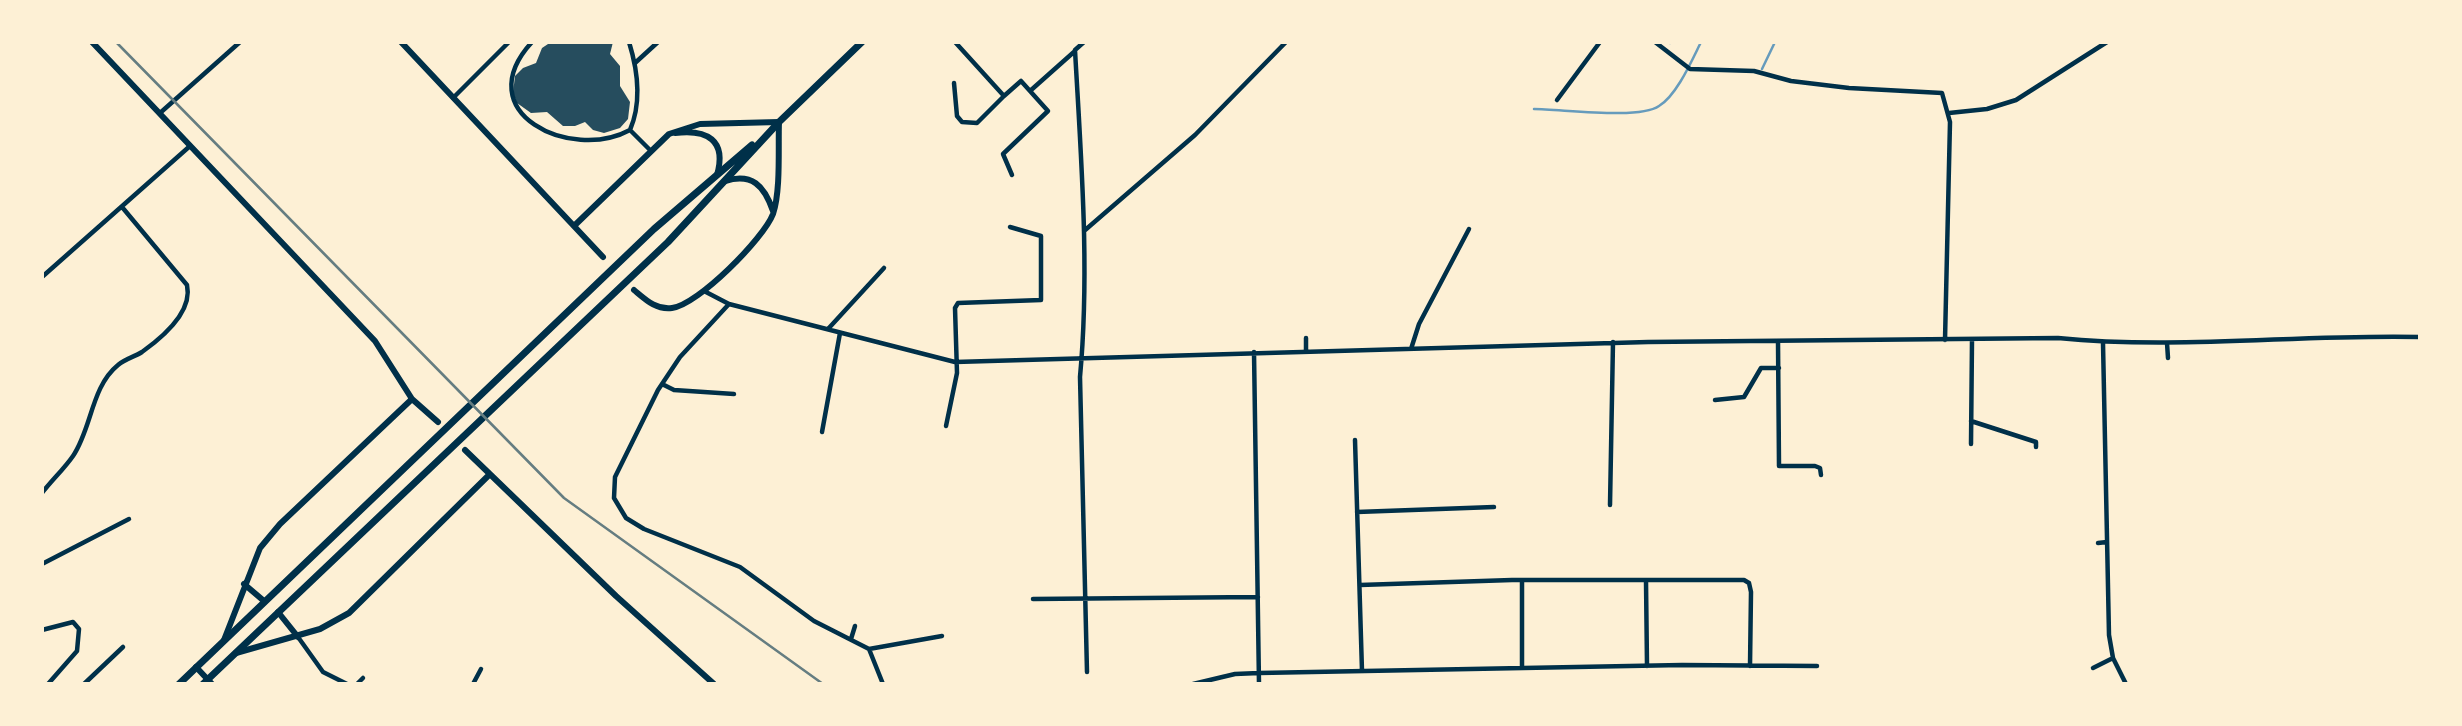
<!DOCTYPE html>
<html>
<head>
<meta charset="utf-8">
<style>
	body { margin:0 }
	#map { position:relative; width:2462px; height:726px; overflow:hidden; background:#fdf0d5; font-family:"IBM Plex Serif",serif }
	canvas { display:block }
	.frame { position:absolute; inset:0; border:44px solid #fdf0d5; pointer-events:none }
</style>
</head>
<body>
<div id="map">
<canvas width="2462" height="726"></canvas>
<div class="frame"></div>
</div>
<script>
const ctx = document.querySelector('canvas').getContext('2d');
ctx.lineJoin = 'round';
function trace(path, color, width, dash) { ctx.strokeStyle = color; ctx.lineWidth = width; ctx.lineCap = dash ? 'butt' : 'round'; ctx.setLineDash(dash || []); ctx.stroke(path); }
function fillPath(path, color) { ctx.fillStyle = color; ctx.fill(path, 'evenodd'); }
const stream = new Path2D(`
	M 1670,43 L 1670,42
	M 1762,69 L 1775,42
	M 1534,109 C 1562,109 1639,120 1659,106 C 1677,95 1692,60 1701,42`);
const building = new Path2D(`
	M 551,42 L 613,42 L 610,54 L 620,66 L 620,86 L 630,102 L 628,119 L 620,128 L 604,133 L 593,130 L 585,122 L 575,126 L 563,126 L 547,112 L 531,113 L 517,103 L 513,93 L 515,76 L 523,68 L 536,63 L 542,48 Z`);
const minor = new Path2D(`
	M 532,42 C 467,113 571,162 630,130 C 642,102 638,71 629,42
	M 955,42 L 1004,96 L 1021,81 L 1048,111 L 1003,154 L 1012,175
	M 1084,42 L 1075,50 C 1081,158 1090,269 1080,377 L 1087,672
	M 1655,42 L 1690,69 L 1754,71 L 1791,81 L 1849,88 L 1942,93 L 1950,122 L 1945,340
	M 635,63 L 658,42
	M 954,83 L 957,116 L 962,122 L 977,123 L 1004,96
	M 1030,91 L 1075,51
	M 453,98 L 509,42
	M 1557,100 L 1600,42
	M 160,113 L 240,42
	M 1949,113 L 1987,109 L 2016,100 L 2107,42
	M 630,130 L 651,151
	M 1084,231 L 1195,135 L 1286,42
	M 42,277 L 190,146
	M 704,291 L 729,304 L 955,362 L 1648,342 L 2058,338 C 2178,350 2300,334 2420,337
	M 729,304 L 680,357 L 658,390 L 615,477 L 614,498 L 626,518 L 644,529 L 740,567 L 814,621 L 869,649 L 883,684
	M 828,329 L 884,268
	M 1306,338 L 1306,350
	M 1778,341 L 1779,466 L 1815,466 L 1820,468 L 1821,475
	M 2103,343 L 2109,635 L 2113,658 L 2126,684
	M 2167,343 L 2168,358
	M 1411,349 L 1419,324 L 1469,229
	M 1254,352 L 1259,684
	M 662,384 L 674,390 L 734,394
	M 1715,400 L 1744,397 L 1761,368 L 1779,368
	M 1971,421 L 2036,442 L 2036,447
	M 946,426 L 957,373 L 955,308 L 958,303 L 1041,300 L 1041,236 L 1010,227
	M 822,432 L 840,333
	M 1355,440 L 1362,671
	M 1971,444 L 1972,340
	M 42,493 C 52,480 64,469 73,456 C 92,428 91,387 118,365 C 125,359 134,357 142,352 C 163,337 193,312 187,285 L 122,207
	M 1610,505 L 1613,342
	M 1357,512 L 1494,507
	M 2098,543 L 2107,542
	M 42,564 L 129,519
	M 1522,580 L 1522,668
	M 1646,581 L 1647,666
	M 1360,585 L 1512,580 L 1744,580 L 1749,583 L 1751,592 L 1750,666
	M 1033,599 L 1258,597
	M 42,630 L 73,622 L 79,629 L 77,651 L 48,684
	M 298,637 L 323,672 L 347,684
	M 851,639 L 855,626
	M 869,649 L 942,636
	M 2093,668 L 2113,658
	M 84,684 L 123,647
	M 357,684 L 363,678
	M 473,684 L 481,669
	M 1193,684 L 1235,674 L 1259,673 L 1682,665 L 1817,666`);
const tertiary = new Path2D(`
	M 401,42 L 603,257
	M 675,133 C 707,129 727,140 717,175
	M 725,181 C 752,173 764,185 773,211
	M 574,226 L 669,134 L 700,124 L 779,122 C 778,148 781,190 773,214 C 764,238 698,305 672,308 C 656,310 646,300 634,290
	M 196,667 L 212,684`);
const secondary = new Path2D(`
	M 92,42 L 375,341 L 412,399 L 438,422
	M 465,450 L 616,596 L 714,684
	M 244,584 L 264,601
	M 278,612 L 298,637
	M 224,640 L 260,548 L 280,524 L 412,399
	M 236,653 L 320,629 L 349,613 L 489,475`);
const primary = new Path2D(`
	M 179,684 L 654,229 L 752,145
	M 203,684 L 668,242 L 779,122 L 862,42`);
const rail = new Path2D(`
	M 116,42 L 564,498 L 823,684`);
trace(stream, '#669bbc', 2.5);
fillPath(building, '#264d5e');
trace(minor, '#003049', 4.5);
trace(tertiary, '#003049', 6);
trace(secondary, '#003049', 6);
trace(primary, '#003049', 7);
trace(rail, '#657d81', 2.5);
</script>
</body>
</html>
